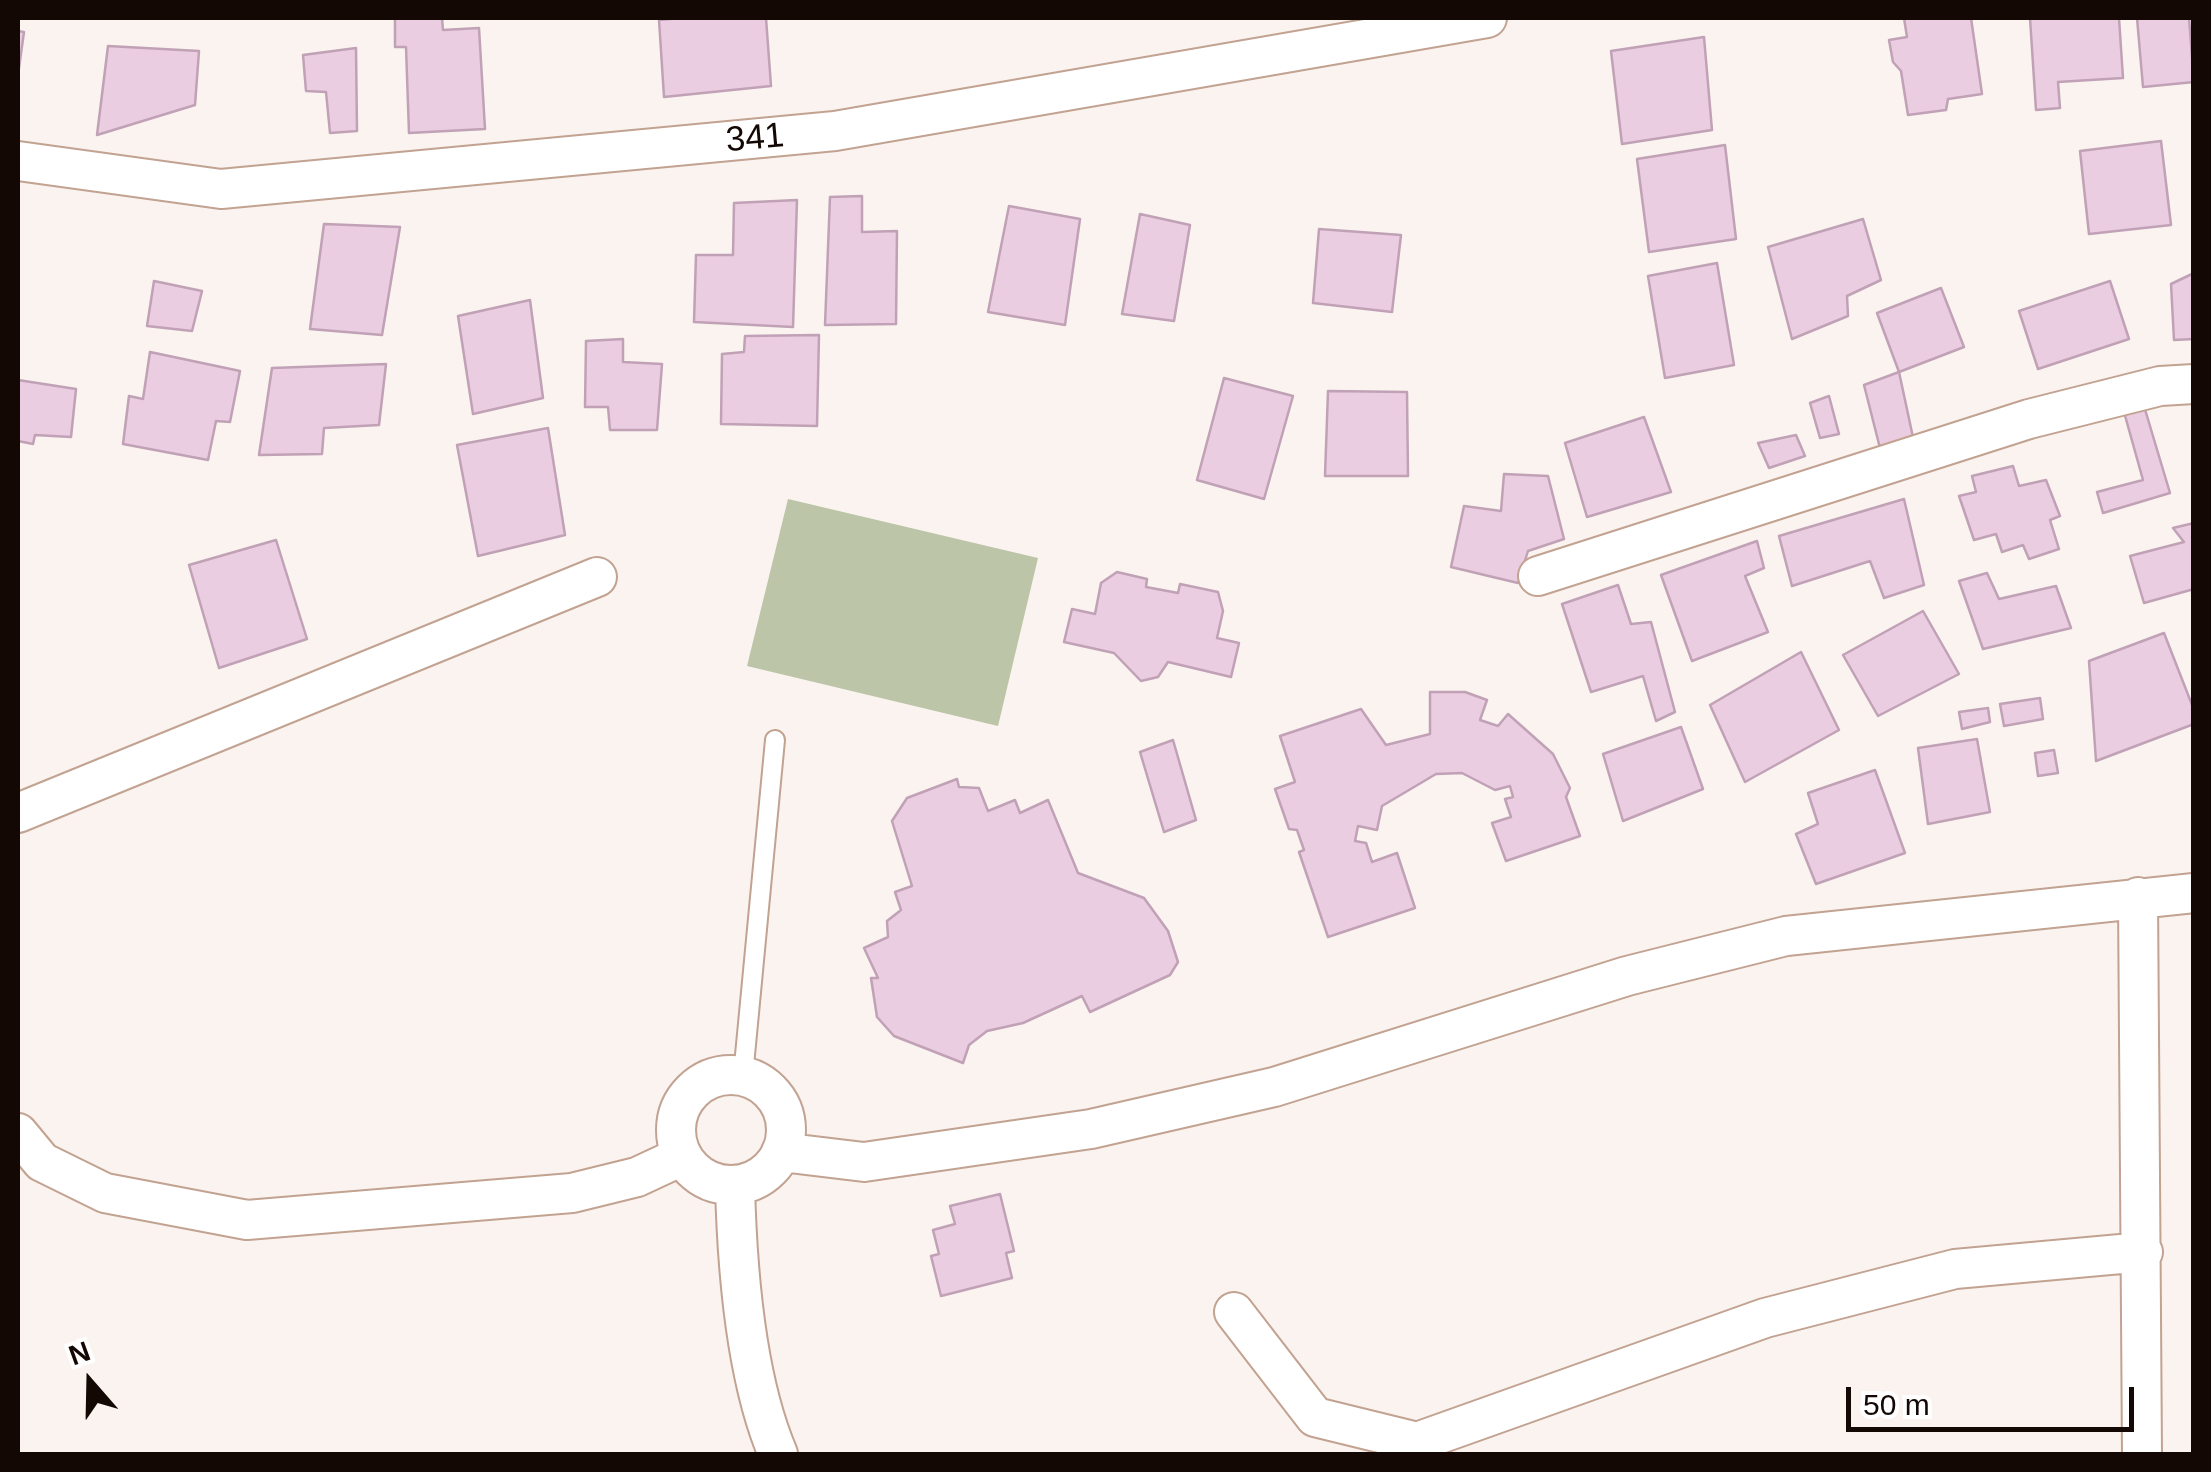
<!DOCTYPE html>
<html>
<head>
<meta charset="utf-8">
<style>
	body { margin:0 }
	#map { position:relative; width:2211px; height:1472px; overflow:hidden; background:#faf3ef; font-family:Arial,sans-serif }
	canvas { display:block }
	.frame { position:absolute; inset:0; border:20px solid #130804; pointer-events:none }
	.north { position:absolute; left:40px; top:1332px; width:100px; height:100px; -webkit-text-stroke:8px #fff; paint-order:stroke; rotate:340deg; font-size:28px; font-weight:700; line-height:40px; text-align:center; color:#130804 }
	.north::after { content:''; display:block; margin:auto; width:35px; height:45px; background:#130804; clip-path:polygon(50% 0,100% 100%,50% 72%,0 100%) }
	.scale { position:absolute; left:1846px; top:1387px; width:288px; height:45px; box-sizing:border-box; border:5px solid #130804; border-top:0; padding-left:12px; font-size:30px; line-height:35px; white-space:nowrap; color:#130804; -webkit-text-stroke:8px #fff; paint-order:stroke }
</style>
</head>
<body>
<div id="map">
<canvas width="2211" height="1472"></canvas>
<div class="frame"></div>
<div class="north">N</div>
<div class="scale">50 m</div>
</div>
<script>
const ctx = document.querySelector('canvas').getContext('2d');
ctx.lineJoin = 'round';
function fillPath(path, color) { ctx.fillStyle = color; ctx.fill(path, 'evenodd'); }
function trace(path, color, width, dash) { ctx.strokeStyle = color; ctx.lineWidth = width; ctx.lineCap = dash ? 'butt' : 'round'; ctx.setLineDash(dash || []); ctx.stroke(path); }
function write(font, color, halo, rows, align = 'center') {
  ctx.font = font + ' Arial,sans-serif'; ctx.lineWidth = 9; ctx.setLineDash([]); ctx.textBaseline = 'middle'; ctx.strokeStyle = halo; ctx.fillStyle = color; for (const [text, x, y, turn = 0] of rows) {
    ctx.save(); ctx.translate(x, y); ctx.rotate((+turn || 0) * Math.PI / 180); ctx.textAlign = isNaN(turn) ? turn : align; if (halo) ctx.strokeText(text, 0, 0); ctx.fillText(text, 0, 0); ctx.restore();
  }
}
const green = new Path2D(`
	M 788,499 L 1038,558 L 998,726 L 747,666 Z`);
const building = new Path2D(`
	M 395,18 L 442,18 L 443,30 L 479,28 L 485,129 L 409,133 L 406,47 L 395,47 Z
	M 681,18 L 766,18 L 771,86 L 664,97 L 659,20 Z
	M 1904,18 L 1971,18 L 1982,94 L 1948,99 L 1946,110 L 1908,115 L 1901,71 L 1893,62 L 1889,40 L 1907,37 Z
	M 2030,18 L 2119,18 L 2123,78 L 2058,82 L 2060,108 L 2036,110 Z
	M 2137,18 L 2189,18 L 2194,82 L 2143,87 Z
	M 18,31 L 24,32 L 18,75 Z
	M 1704,37 L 1712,130 L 1622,144 L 1611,51 Z
	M 108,46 L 199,51 L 195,105 L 97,135 Z
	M 356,48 L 357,131 L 330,133 L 326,92 L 306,91 L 303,55 Z
	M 2161,141 L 2171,225 L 2089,234 L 2080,151 Z
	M 1725,145 L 1736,239 L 1649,252 L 1637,159 Z
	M 862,196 L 862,232 L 897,231 L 896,324 L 825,325 L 830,197 Z
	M 797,200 L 793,327 L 694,322 L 696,255 L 733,255 L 734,203 Z
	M 1009,206 L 1080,219 L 1065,325 L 988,312 Z
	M 1140,214 L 1190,225 L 1174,321 L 1122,314 Z
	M 1863,219 L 1881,280 L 1847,296 L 1848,316 L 1792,339 L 1768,247 Z
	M 324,224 L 400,227 L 382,335 L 310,329 Z
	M 1319,229 L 1401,235 L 1392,312 L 1313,303 Z
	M 1717,263 L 1734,365 L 1665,378 L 1648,276 Z
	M 2194,273 L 2194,339 L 2174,340 L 2171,284 Z
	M 154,281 L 202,291 L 192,331 L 147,326 Z
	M 2110,281 L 2129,339 L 2038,369 L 2019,311 Z
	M 1941,288 L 1964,347 L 1899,372 L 1877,313 Z
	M 530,300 L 543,398 L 473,414 L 458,316 Z
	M 819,335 L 817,426 L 721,424 L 722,354 L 744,352 L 745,336 Z
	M 623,339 L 623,362 L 662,364 L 657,430 L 610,430 L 608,407 L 585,407 L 586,341 Z
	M 150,352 L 240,371 L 230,422 L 216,421 L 208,460 L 123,444 L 129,396 L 143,399 Z
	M 386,364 L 379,425 L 324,428 L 322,454 L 259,455 L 272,368 Z
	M 1899,372 L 1914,442 L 1881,452 L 1864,385 Z
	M 1224,378 L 1293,396 L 1264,499 L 1197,480 Z
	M 18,380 L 76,389 L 71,437 L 35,435 L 33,444 L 18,441 Z
	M 1328,391 L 1407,392 L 1408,476 L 1325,476 Z
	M 1829,396 L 1839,434 L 1820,438 L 1810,403 Z
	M 2144,406 L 2170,493 L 2103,513 L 2097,492 L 2143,480 L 2124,412 Z
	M 1644,417 L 1671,492 L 1587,517 L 1565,443 Z
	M 548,428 L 565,535 L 478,556 L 457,445 Z
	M 1796,435 L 1805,456 L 1769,468 L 1758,443 Z
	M 2013,466 L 2019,486 L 2046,480 L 2060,516 L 2050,520 L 2059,549 L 2029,559 L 2023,545 L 2002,552 L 1996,534 L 1974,540 L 1959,496 L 1976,492 L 1972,476 Z
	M 1504,474 L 1548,476 L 1564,539 L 1528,551 L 1518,583 L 1451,567 L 1464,506 L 1501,511 Z
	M 1904,499 L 1924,585 L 1884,598 L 1870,561 L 1792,586 L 1779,536 Z
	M 2194,523 L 2194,589 L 2144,603 L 2130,556 L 2184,542 L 2173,528 Z
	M 276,540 L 307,639 L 219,668 L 189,565 Z
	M 1757,541 L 1764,568 L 1745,576 L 1768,632 L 1692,661 L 1661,575 Z
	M 1117,572 L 1147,579 L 1146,587 L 1178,593 L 1180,584 L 1218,592 L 1223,611 L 1217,638 L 1239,643 L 1231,677 L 1168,662 L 1158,677 L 1141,681 L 1114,653 L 1064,642 L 1072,609 L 1095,614 L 1101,583 Z
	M 1987,573 L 1999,599 L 2056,586 L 2071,628 L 1983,649 L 1959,581 Z
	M 1618,585 L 1631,624 L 1651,622 L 1675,712 L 1656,721 L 1643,676 L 1591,692 L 1562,604 Z
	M 1923,611 L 1959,674 L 1878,716 L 1843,655 Z
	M 2164,633 L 2194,710 L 2194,724 L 2096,761 L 2089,661 Z
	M 1801,652 L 1839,730 L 1745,782 L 1710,705 Z
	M 1430,692 L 1465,692 L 1487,700 L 1480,720 L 1498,726 L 1508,714 L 1553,754 L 1570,788 L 1566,797 L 1580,836 L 1506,861 L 1492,823 L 1511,817 L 1505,799 L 1513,797 L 1510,786 L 1495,790 L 1462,773 L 1436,774 L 1382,806 L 1377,830 L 1358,826 L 1355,841 L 1366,843 L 1372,862 L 1397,853 L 1415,908 L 1328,937 L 1299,852 L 1304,850 L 1297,830 L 1289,829 L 1275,789 L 1295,782 L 1280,736 L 1361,709 L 1386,745 L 1430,734 Z
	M 2040,698 L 2043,719 L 2004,726 L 2000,704 Z
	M 1988,708 L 1990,722 L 1962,729 L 1959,712 Z
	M 1681,727 L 1703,789 L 1623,821 L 1603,754 Z
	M 1977,739 L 1990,812 L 1928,824 L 1918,748 Z
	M 1173,740 L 1196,820 L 1164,832 L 1140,752 Z
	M 2054,750 L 2058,773 L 2038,776 L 2035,753 Z
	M 1875,770 L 1905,853 L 1816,884 L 1796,834 L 1818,824 L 1808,793 Z
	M 957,779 L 959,787 L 979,788 L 988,811 L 1015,800 L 1020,813 L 1048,800 L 1078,873 L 1144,898 L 1168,931 L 1178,962 L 1170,975 L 1090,1012 L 1082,996 L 1023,1023 L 987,1031 L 969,1045 L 963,1063 L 894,1036 L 877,1017 L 871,978 L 878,978 L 864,948 L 888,937 L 887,921 L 901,910 L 895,892 L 912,886 L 892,821 L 907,798 Z
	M 1000,1194 L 1014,1251 L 1006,1253 L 1012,1278 L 941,1296 L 931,1256 L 939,1254 L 933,1230 L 955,1224 L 950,1206 Z`);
const service = new Path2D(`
	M 743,1076 L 775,740`);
const minor = new Path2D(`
	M 18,161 L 221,189 L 835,131 L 1487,18
	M 1538,576 L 2029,419 L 2160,386 L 2194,384
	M 18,813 L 597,577
	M 2138,897 L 2142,1454
	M676 1130a55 55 0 1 1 110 0a55 55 0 1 1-110 0Z
	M 18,1133 L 42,1162 L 105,1193 L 247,1220 L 572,1193 L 637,1177 L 682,1156
	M 781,1152 L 864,1162 L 1091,1129 L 1274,1087 L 1627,976 L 1786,936 L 2194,893
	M 735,1185 C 737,1267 746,1379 778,1454
	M 1234,1312 L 1315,1417 L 1417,1442 L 1765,1318 L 1955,1269 L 2143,1252`);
const streetNames = [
	["341",755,139,-5]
];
fillPath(green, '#bdc5a8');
fillPath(building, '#ebcde1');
trace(building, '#c0a1b6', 2.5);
trace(service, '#c2a291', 22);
trace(minor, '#c2a291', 42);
trace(service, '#fff', 18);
trace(minor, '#fff', 38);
write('35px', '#130804', '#fff', streetNames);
</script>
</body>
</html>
